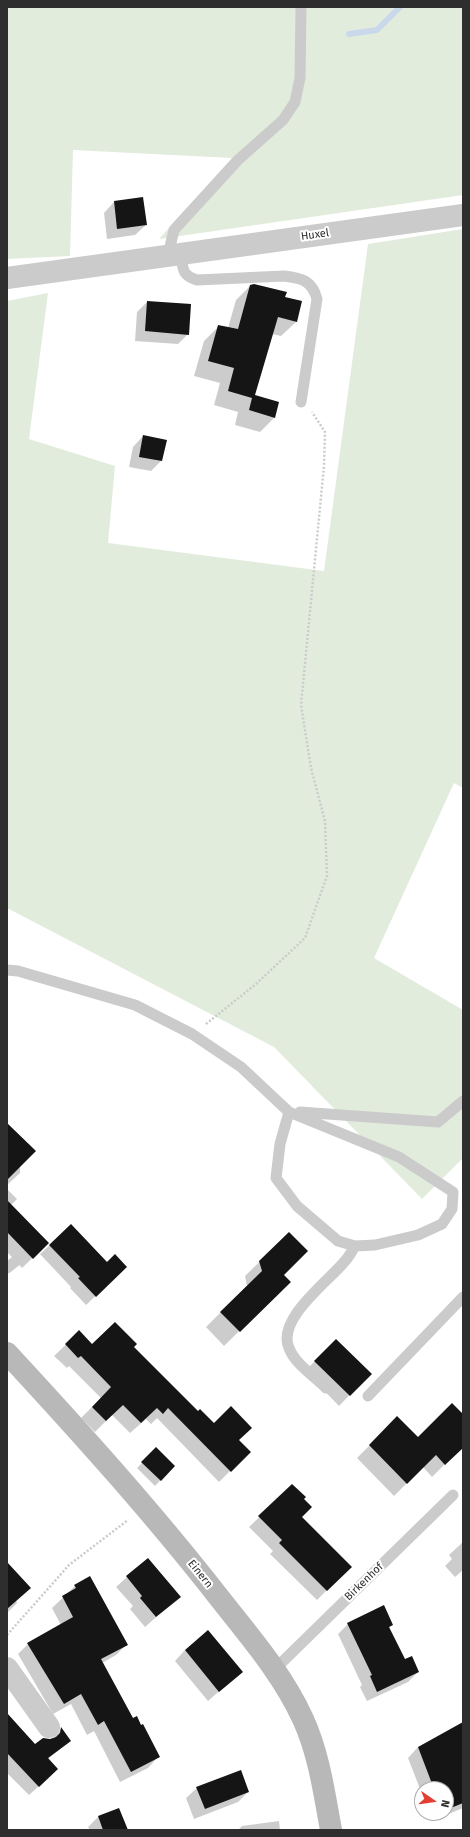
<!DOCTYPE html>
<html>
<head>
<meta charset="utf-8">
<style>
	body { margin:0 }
	#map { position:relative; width:470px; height:1837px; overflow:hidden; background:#fff; font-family:"Fira Sans",sans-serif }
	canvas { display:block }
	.frame { position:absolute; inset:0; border:8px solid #2e2e2e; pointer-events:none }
	.north { position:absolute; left:414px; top:1781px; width:40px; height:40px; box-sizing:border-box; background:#fff; border:1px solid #ababab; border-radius:50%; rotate:103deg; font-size:11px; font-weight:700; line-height:16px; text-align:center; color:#2e2e2e }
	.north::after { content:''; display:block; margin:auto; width:14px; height:18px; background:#e43d32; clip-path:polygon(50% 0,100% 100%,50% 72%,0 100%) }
</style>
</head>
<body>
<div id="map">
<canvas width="470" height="1837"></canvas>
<div class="frame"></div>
<div class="north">N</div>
</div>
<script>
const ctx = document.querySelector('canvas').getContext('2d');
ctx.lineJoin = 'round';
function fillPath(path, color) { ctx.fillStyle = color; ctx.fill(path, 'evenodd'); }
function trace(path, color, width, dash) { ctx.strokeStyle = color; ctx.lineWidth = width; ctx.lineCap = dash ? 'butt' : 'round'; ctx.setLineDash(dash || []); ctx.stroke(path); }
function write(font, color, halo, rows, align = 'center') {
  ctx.font = font + ' "Fira Sans",sans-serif'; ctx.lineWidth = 4; ctx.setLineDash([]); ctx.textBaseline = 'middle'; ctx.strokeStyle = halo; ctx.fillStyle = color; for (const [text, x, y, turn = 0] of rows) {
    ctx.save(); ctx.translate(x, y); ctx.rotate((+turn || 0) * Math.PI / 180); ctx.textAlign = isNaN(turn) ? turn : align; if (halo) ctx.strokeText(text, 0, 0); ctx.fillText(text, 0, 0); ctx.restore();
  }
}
const green = new Path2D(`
	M 7,7 L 463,7 L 463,195 L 159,239 L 232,158 L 73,150 L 70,256 L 7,259 Z
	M 463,229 L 463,788 L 454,783 L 374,958 L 463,1010 L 463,1158 L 422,1199 L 274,1047 L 7,908 L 7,301 L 48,293 L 29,439 L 115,466 L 108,543 L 324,571 L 368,244 Z`);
const shadow = new Path2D(`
	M 142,198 L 146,225 L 135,235 L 107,239 L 104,213 L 114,202 Z
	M 250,286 L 296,322 L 281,336 L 272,334 L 254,396 L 274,418 L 260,432 L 235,425 L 238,412 L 214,405 L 220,383 L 194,376 L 204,341 L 219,326 L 228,328 L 236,300 Z
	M 147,302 L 188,334 L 178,344 L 135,341 L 137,312 Z
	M 143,436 L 161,461 L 151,471 L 129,467 L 133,447 Z
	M 7,1124 L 20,1165 L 20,1173 L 7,1185 Z
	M 7,1189 L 17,1199 L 11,1205 L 48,1243 L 22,1268 L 7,1252 Z
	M 289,1233 L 282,1275 L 289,1282 L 224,1346 L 206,1327 L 247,1286 L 245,1276 Z
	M 50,1245 L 107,1263 L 126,1267 L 86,1305 L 70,1288 L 71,1287 L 40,1254 Z
	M 79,1332 L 92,1346 L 132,1347 L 198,1412 L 238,1440 L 249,1452 L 219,1482 L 157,1418 L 151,1424 L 146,1419 L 130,1433 L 112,1415 L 95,1432 L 81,1418 L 101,1398 L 69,1366 L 67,1368 L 54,1356 Z
	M 336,1340 L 370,1374 L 339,1406 L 305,1371 Z
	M 463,1415 L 463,1446 L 432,1477 L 423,1467 L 394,1496 L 357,1458 L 397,1418 L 418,1438 Z
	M 156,1449 L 174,1466 L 155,1486 L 137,1468 Z
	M 292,1486 L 303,1499 L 301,1517 L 350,1567 L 317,1600 L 270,1554 L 273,1551 L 249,1527 Z
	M 463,1542 L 463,1570 L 455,1577 L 445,1566 L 452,1559 L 449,1555 Z
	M 7,1569 L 17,1603 L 7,1613 Z
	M 127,1577 L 179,1597 L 145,1627 L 130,1609 L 133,1606 L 116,1587 Z
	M 75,1586 L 126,1645 L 116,1655 L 102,1663 L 132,1720 L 158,1757 L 148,1768 L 120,1782 L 94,1731 L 87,1735 L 71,1704 L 53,1714 L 18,1654 L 28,1644 L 61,1625 L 52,1608 Z
	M 348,1624 L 392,1624 L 389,1628 L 404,1660 L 418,1672 L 408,1682 L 367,1701 L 360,1687 L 362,1685 L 338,1634 Z
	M 185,1650 L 241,1672 L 208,1701 L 175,1661 Z
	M 7,1728 L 35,1745 L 52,1740 L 61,1729 L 70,1741 L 48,1759 L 48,1778 L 29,1795 L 7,1773 Z
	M 463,1733 L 463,1808 L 432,1821 L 429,1813 L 446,1813 L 446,1789 L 422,1789 L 422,1794 L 408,1758 L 418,1747 Z
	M 197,1788 L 248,1792 L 238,1802 L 194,1819 L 186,1798 Z
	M 99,1816 L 127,1830 L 90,1830 L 88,1827 Z
	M 279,1821 L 280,1830 L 238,1830 L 242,1826 Z`);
const stream = new Path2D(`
	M 349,34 L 377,30 L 400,7`);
const building = new Path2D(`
	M 143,197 L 147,225 L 117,229 L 114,201 Z
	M 254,284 L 287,292 L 285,297 L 302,301 L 297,322 L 278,317 L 255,395 L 279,402 L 275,418 L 249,410 L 252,398 L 228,391 L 234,368 L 208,361 L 218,325 L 238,329 L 250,285 Z
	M 147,301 L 191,304 L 189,335 L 145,331 Z
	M 143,435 L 167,440 L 162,461 L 139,457 Z
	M 7,1123 L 36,1151 L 7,1180 Z
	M 7,1200 L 49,1243 L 33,1259 L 7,1232 Z
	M 71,1224 L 107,1262 L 115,1254 L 127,1267 L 96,1297 L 78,1278 L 80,1277 L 49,1245 Z
	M 289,1232 L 308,1251 L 284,1275 L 291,1282 L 240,1332 L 220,1312 L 262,1271 L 259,1261 Z
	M 115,1322 L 137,1344 L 134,1347 L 198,1411 L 200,1409 L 214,1423 L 231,1406 L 252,1428 L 239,1440 L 251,1452 L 231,1472 L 168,1408 L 163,1414 L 157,1408 L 141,1423 L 123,1405 L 106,1421 L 92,1407 L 111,1387 L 81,1356 L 78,1358 L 65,1344 L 79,1330 L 92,1344 Z
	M 336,1339 L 372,1374 L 350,1396 L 314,1361 Z
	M 452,1403 L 463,1414 L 463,1448 L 445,1465 L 436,1455 L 407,1484 L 369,1445 L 397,1416 L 418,1437 Z
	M 156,1447 L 175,1466 L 161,1481 L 141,1462 Z
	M 292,1484 L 306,1497 L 304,1499 L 312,1507 L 302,1517 L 352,1567 L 327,1591 L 279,1543 L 282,1540 L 258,1516 Z
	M 148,1558 L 181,1597 L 156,1617 L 140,1598 L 142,1596 L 126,1576 Z
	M 7,1562 L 31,1588 L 7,1609 Z
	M 90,1576 L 128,1645 L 101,1659 L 133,1718 L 137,1716 L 141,1725 L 143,1724 L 160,1757 L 131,1772 L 104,1721 L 98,1725 L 81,1694 L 64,1704 L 27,1643 L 73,1617 L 62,1596 L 76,1588 L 74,1585 Z
	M 384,1605 L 393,1625 L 389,1627 L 405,1659 L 412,1656 L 419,1672 L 377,1692 L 370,1676 L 372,1675 L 347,1623 Z
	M 208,1630 L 243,1672 L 219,1692 L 185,1650 Z
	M 7,1713 L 35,1744 L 43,1738 L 50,1739 L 56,1737 L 60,1733 L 61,1727 L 71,1741 L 48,1758 L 58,1769 L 39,1787 L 7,1753 Z
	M 463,1722 L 463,1803 L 446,1810 L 446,1789 L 434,1789 L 418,1747 Z
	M 241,1770 L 249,1792 L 205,1809 L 196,1787 Z
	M 119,1808 L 128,1830 L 103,1830 L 98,1816 Z`);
const path = new Path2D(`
	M 206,1024 L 256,984 L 305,938 L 327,876 L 325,821 L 311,768 L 301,705 L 324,466 L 325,432 L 312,412
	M 7,1635 L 69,1565 L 128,1520`);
const service = new Path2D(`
	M 181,253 C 183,268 181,275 197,280 L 284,276 C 301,278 312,280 317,299 L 301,402
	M 168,255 L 174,230 L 238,160 L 283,120 L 295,102 L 300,78 L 301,7
	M 7,970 L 18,971 L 135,1005 L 192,1034 L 241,1067 L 289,1112 L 399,1157 L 453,1192 L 452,1209 L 442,1224 L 418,1235 L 375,1245 L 355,1246 L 338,1241 L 297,1206 L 276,1178 L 280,1144 L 289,1112
	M 300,1112 L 438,1122 L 463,1101
	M 7,1268 L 17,1260
	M 326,1388 C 314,1376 295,1364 289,1348 C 276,1319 329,1281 345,1261 C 349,1257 352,1251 355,1246
	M 368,1396 L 463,1297
	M 275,1669 L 453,1495`);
const minor = new Path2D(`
	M 7,1668 L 49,1727`);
const tertiary = new Path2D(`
	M 7,278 L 463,215`);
const secondary = new Path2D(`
	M 7,1353 C 81,1433 154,1514 221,1600 C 251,1638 283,1675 303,1719 C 319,1754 324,1792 331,1830`);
const streetNames = [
	["Huxel",315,235,-8],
	["Einern",200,1574,51],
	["Birkenhof",364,1582,-44]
];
fillPath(green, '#e2ecdc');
fillPath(shadow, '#0003');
trace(stream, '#c9d9eb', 6);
fillPath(building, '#151515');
trace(path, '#cbcbcb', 2.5, [2, 2]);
trace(service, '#cbcbcb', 11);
trace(minor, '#cbcbcb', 22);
trace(tertiary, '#cbcbcb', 22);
trace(secondary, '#b8b8b8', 22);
write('11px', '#2e2e2e', '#fff', streetNames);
</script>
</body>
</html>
